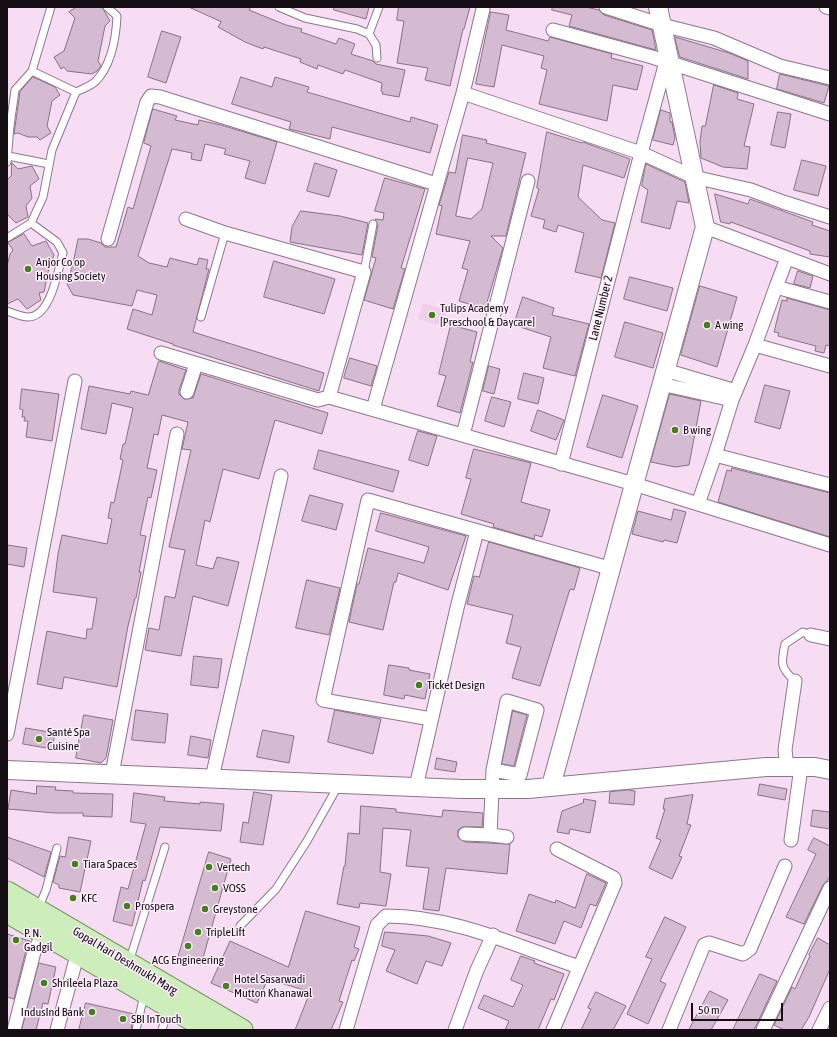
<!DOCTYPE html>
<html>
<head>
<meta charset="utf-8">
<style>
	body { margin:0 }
	#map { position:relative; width:837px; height:1037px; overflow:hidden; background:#f7ddf3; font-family:"Asap Condensed",sans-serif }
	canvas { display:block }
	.frame { position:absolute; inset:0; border:8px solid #160e15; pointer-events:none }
	.scale { position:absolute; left:691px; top:1003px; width:92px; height:18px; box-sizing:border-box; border:2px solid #160e15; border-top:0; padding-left:5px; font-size:12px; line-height:14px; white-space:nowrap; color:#160e15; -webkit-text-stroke:3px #fdeefb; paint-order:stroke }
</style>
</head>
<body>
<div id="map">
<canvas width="837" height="1037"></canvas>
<div class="frame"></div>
<div class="scale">50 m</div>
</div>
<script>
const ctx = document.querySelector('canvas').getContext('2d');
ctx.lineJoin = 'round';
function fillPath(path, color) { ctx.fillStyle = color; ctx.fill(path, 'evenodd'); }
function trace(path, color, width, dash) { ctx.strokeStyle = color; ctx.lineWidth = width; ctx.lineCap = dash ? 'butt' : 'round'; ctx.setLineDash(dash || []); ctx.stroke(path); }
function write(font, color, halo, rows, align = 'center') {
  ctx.font = font + ' "Asap Condensed",sans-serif'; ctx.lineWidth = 3; ctx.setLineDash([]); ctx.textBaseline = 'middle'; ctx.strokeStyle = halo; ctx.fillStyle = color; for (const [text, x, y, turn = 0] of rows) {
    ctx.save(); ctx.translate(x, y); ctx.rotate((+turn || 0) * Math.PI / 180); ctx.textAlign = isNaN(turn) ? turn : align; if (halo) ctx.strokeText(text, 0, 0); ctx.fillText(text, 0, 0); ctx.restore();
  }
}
const built = new Path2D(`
	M 423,303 L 447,310 L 442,326 L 418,319 Z`);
const building = new Path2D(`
	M 77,7 L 102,7 L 110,21 L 105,26 L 98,61 L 101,66 L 97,71 L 92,74 L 67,71 L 64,67 L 61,69 L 54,57 L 64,51 L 75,18 L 69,12 Z
	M 189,7 L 251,7 L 249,10 L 286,25 L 302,29 L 301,32 L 336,44 L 339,38 L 355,44 L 351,54 L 373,61 L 376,64 L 405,70 L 399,97 L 382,94 L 383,92 L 381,91 L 382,83 L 345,70 L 343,74 L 318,65 L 317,69 L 300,62 L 301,59 L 264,47 L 263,49 L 245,42 L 218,27 L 221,22 Z
	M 334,7 L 369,7 L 366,19 L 334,10 Z
	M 399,7 L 470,7 L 464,29 L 463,29 L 450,86 L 425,80 L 428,68 L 397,63 L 404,21 L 397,20 Z
	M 553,7 L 586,7 L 599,10 L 604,15 L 652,30 L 656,50 L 569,26 L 572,15 L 552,10 Z
	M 491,12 L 509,15 L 506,30 L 548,41 L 550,37 L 612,54 L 611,58 L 643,66 L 637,90 L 613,85 L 607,121 L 539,104 L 547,70 L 541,68 L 544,56 L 502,45 L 494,87 L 476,84 Z
	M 162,31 L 181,37 L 166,83 L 148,77 Z
	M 675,37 L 729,53 L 748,61 L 748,79 L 680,57 Z
	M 780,74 L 829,86 L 824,103 L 777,89 Z
	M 33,77 L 55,87 L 60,95 L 52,101 L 47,126 L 51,133 L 40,140 L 37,137 L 28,137 L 18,133 L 14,134 L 20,92 Z
	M 241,77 L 272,87 L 275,77 L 309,87 L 307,92 L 410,122 L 411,117 L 438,125 L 430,153 L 332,127 L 330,139 L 289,129 L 291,122 L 232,104 Z
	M 714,85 L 738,93 L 737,99 L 754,104 L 744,146 L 750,147 L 747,169 L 723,167 L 701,158 L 700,142 L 702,126 L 705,126 Z
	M 153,109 L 177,116 L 175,120 L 198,125 L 199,120 L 221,125 L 277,142 L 265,184 L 245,178 L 250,161 L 224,154 L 226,149 L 205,144 L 201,161 L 191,159 L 192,153 L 172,149 L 138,256 L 149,263 L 167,267 L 170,258 L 197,265 L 199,258 L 208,260 L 206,269 L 209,269 L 193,332 L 324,373 L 319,391 L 173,345 L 173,344 L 127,329 L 133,309 L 152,315 L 157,295 L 137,290 L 132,306 L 73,295 L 67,284 L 73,264 L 78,239 L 88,239 L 101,243 L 105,247 L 116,247 L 128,207 L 133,209 L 151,146 L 144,143 Z
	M 661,110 L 670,113 L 670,122 L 672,122 L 675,138 L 673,145 L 653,140 Z
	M 778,112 L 791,114 L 785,148 L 771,145 Z
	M 547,132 L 582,143 L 583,142 L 630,159 L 624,178 L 583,165 L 578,197 L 602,220 L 615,223 L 601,278 L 575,272 L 584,233 L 558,225 L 556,232 L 543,228 L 545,220 L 531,216 L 539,189 L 537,188 Z
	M 463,135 L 487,140 L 486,143 L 526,153 L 506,236 L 491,236 L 503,248 L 485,309 L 459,301 L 468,270 L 462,268 L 470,241 L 436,234 L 442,206 L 439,205 L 449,172 L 455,173 ZM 468,158 L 493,163 L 482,209 L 471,219 L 456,216 Z
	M 802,160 L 826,166 L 818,196 L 794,190 Z
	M 12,163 L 18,169 L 32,166 L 39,179 L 30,186 L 32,198 L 26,206 L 28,217 L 16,223 L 7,214 L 7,180 L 11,176 Z
	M 315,163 L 337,170 L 329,197 L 307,191 Z
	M 646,164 L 685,182 L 689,203 L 677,201 L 670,229 L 641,222 L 648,190 L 642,186 Z
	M 385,178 L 425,189 L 401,268 L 405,269 L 393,309 L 364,300 L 376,258 L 372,257 L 378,225 L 375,219 L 383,220 L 384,213 L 375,211 Z
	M 715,194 L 748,204 L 750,199 L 813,222 L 812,225 L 830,231 L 830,257 L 810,254 L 810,251 L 731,222 L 730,224 L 721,222 Z
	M 301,211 L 340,216 L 368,223 L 362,255 L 290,242 L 292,227 Z
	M 24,234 L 32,246 L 46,241 L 54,255 L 48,272 L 44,292 L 39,293 L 41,300 L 27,309 L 18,299 L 7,304 L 7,266 L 10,254 L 13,250 L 8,243 Z
	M 274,261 L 335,279 L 324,314 L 264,297 Z
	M 798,271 L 813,276 L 810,288 L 794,284 Z
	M 630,277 L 673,288 L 667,311 L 624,299 Z
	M 700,286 L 737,297 L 717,367 L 681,355 Z
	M 523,297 L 554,308 L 552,315 L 589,324 L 575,376 L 543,368 L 551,337 L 514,325 Z
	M 787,298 L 830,310 L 830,346 L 826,345 L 824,353 L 815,351 L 816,346 L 778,336 L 779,333 L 774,332 L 782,300 L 787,301 Z
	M 625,322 L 663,333 L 653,368 L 615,357 Z
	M 451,325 L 477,332 L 470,362 L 473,362 L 460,413 L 437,406 L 446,376 L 439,374 Z
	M 350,358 L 377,366 L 371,386 L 344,378 Z
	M 159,361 L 186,370 L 179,390 L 179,394 L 184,399 L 193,398 L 201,374 L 328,413 L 322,434 L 275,420 L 259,479 L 223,469 L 210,522 L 205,520 L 196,565 L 213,569 L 217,557 L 239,562 L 228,606 L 193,596 L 181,656 L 145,650 L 149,628 L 159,630 L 165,596 L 175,598 L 185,550 L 169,547 L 191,450 L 182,449 L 188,422 L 162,415 L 158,435 L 154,434 L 147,468 L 157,470 L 151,498 L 148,497 L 140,535 L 146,536 L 139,572 L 141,572 L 136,598 L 135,598 L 128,626 L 117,687 L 64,677 L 62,689 L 37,684 L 47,631 L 86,639 L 87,629 L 92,629 L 97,598 L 53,592 L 58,554 L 62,535 L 107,544 L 112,519 L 108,518 L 111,502 L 114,503 L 123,460 L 120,459 L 123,444 L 125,444 L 133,408 L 112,403 L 106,434 L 81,429 L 89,386 L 130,394 L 131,391 L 148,395 Z
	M 489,366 L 500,369 L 494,394 L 483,391 Z
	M 524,373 L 544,378 L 538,404 L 518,399 Z
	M 765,385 L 790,391 L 780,429 L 755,422 Z
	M 22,389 L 59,394 L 52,441 L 26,437 L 28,421 L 24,421 L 25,417 L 22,417 L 23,410 L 20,409 Z
	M 670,394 L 701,401 L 689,465 L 675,467 L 651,462 Z
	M 603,395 L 638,406 L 622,458 L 587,447 Z
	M 492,397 L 511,402 L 504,427 L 485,421 Z
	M 538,410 L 564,420 L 556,440 L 531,431 Z
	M 418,431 L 437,436 L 428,466 L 409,460 Z
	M 474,449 L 531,463 L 521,502 L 550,510 L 542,537 L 535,535 L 534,539 L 493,527 L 494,524 L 461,514 L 471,479 L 466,478 Z
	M 319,450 L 399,471 L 393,492 L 314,469 Z
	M 732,468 L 830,493 L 830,537 L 718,502 L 727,470 L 731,471 Z
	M 310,495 L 343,504 L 336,530 L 302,521 Z
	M 674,509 L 686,512 L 677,543 L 664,540 L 663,542 L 632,534 L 638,511 L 671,520 Z
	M 381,513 L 466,536 L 448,590 L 398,573 L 396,582 L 394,582 L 383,630 L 349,622 L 357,584 L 359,584 L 368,548 L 424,563 L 429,547 L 376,531 Z
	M 489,542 L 580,568 L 574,590 L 570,589 L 540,686 L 512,678 L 521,647 L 506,643 L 513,615 L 467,604 L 474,576 L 479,577 Z
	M 7,545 L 27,548 L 24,567 L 7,564 Z
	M 307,580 L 340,588 L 329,635 L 296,628 Z
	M 194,656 L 222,659 L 218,688 L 191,685 Z
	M 389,665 L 409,668 L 409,670 L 430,674 L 425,699 L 405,695 L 404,699 L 384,695 Z
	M 136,710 L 168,714 L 165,743 L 132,740 Z
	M 335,710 L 381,719 L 373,754 L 328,742 Z
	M 513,711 L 527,715 L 514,766 L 502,764 Z
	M 84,715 L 113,720 L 106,758 L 101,763 L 76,758 Z
	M 26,728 L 55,733 L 52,749 L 23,744 Z
	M 263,730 L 294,736 L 289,763 L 257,757 Z
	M 191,736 L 211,740 L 208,758 L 188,755 Z
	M 437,758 L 457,762 L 455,772 L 435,769 Z
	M 760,784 L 787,789 L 785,800 L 758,795 Z
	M 37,786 L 56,787 L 55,790 L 73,791 L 73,793 L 113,794 L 112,817 L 83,816 L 83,813 L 55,813 L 8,809 L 11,790 L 36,794 Z
	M 628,790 L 635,791 L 634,805 L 609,803 L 610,792 Z
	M 254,792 L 272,795 L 263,845 L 240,842 L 243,822 L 248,823 Z
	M 134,793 L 165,797 L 164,801 L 200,804 L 200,802 L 224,804 L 221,831 L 160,827 L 145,881 L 143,880 L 132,926 L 113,921 L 121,887 L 128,889 L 146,824 L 131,822 Z
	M 693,795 L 687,824 L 691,825 L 679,856 L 682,857 L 672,879 L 649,868 L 661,840 L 656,838 L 665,809 L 663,809 L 665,799 Z
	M 584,799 L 596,801 L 590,833 L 570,829 L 569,834 L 557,832 L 562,811 L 583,803 Z
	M 361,806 L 396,809 L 396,812 L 442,817 L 443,810 L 483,813 L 482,827 L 462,827 L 458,830 L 458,837 L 465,842 L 510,844 L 507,874 L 446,868 L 439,911 L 423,909 L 429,868 L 406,866 L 411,830 L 383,828 L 380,872 L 391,874 L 386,906 L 360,903 L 359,908 L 337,904 L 344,866 L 345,866 L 348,833 L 359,834 Z
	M 813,810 L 830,812 L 830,829 L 811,826 Z
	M 7,837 L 51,852 L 44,877 L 7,858 Z
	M 69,837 L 91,841 L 80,892 L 59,888 L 59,885 L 53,882 L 60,856 L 65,857 Z
	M 814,838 L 830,846 L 830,877 L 823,885 L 804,924 L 786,917 L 816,854 L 808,850 Z
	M 209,852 L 231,859 L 201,965 L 178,958 Z
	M 587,874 L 606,883 L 596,906 L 590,904 L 581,928 L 564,921 L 555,944 L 516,931 L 529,894 L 555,903 L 556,900 L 575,908 Z
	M 306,911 L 360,927 L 354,947 L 359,949 L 354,961 L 352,960 L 339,1001 L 343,1002 L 331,1030 L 295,1030 L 310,992 L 268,979 L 257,1003 L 211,983 L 230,941 L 288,967 Z
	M 665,917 L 686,927 L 660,981 L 666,984 L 648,1024 L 627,1014 L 652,959 L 646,957 Z
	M 385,932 L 428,936 L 451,943 L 442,966 L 426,961 L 417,984 L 386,971 L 395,950 L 382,946 Z
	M 7,934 L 30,941 L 26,950 L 14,999 L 7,997 Z
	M 818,938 L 830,945 L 830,969 L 809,1017 L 801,1030 L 784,1030 L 774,1025 L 792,987 L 795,989 L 810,956 L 809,955 Z
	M 521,956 L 535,961 L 534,963 L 564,974 L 554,1000 L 551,999 L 538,1030 L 505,1030 L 509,1021 L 478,1008 L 484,995 L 513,1007 L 523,985 L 511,980 Z
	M 39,963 L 56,967 L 48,1004 L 43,1003 L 36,1030 L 22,1030 Z
	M 760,974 L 777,981 L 754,1030 L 733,1030 Z
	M 710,991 L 728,1000 L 711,1030 L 689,1030 Z
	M 596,992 L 626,1006 L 613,1030 L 581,1030 L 591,1009 L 588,1008 Z
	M 86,1003 L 134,1014 L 131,1030 L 79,1030 Z`);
const lane = new Path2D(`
	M 279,7 L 305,18 L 357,29 L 369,34 L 376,45 L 377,58
	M 369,34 L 379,7
	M 32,71 L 76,92
	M 8,156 L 49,164
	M 7,162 L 10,126 L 15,90 L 32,71 L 51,7
	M 7,238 L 31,223
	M 364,272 L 373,224
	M 7,311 C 13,313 22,317 28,317 C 51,317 58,270 63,253 L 57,242 L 31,223 L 43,197 L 52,150 L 76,92 C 82,89 91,86 96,81 C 112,64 116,39 117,16 L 107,7
	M 201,317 L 225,233
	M 795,681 C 780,668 781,663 785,644 L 803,632 L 811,635
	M 38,909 L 46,890 L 57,848
	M 240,926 L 276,889 L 307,841 L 338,786
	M 129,962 L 165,847
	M 136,1030 L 144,995
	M 162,1030 L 168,1009`);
const street = new Path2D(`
	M 606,7 L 662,25 L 714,38 L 780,66 L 830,78
	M 826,7 L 830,8
	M 553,30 L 652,57 L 830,114
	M 463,93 L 641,153 L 694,177 L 751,190 L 783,202 L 830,217
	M 186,219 L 225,233 L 364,272 L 329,397
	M 705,227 L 830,274
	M 108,239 L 147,102 L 151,96 L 160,97 L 436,184
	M 776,287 L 787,258
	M 755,345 L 776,287 L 830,302
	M 161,353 L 318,400 L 329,397 L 634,484 L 830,545
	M 830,366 L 755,345 L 732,400 L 715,455 L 830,485
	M 665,370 L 736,391
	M 661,384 L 732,400
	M 187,392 L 196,364
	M 373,409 L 463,93 L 483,9
	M 463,435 L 528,181
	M 561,464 L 641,153 L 666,62
	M 698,504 L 715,455
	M 811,635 L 830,639
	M 431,719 L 323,700 L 368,500 L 609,568
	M 7,734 L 75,381
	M 787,767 L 785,750 L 795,681
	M 112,774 L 177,434
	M 212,778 L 281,476
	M 416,787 L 457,608 L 477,531
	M 465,834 L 490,835 L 493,770 L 507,701 L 537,710 L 520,775 L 493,770
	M 490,835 L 507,837
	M 791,840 L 801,767
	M 14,1030 L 34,952 L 44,932
	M 57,1030 L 78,952
	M 346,1030 L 377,925 L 386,916 C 454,916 516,946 579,967
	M 455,1030 L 477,970 L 493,935
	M 553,1030 L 615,883 L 614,878 L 557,849
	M 669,1030 L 704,945 L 709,943 L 743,954 L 750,949 L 785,866
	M 763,1030 L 830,888
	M 819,1030 L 830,1008`);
const secondary = new Path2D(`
	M 7,770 L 462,789 L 528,789 L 766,767 L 815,767 L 830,770
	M 551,786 L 705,227 L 658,7`);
const primary = new Path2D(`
	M 7,892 L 242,1030
	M 7,912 L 209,1030`);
const markers = [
	[28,269,4,"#46801b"],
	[432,315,4,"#46801b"],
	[707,325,4,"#46801b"],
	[675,430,4,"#46801b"],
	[419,685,4,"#46801b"],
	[39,739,4,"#46801b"],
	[75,864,4,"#46801b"],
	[209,867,4,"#46801b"],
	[215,888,4,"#46801b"],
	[73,898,4,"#46801b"],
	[127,906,4,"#46801b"],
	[205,909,4,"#46801b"],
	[198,932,4,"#46801b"],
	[16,940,4,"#46801b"],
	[188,946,4,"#46801b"],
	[44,983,4,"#46801b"],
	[226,986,4,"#46801b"],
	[92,1012,4,"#46801b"],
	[123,1019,4,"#46801b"]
];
const poiNames = [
	["Anjor Co op",36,262],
	["Housing Society",36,276],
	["Tulips Academy",440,308],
	["[Preschool & Daycare]",440,322],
	["A wing",715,325],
	["B wing",683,430],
	["Ticket Design",427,685],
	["Santé Spa",47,732],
	["Cuisine",47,746],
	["Tiara Spaces",83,864],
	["Vertech",217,867],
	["VOSS",223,888],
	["KFC",81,898],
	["Prospera",135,906],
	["Greystone",213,909],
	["TripleLift",206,932],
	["P. N.",24,933],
	["Gadgil",24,947],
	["ACG Engineering",188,960,"center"],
	["Hotel Sasarwadi",234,979],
	["Mutton Khanawal",234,993],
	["Shrileela Plaza",52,983],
	["IndusInd Bank",84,1012,"right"],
	["SBI InTouch",131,1019]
];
const streetNames = [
	["Lane Number 2",601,308,-76],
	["Gopal Hari Deshmukh Marg",125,961,31]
];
fillPath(built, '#efcfeb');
fillPath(building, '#d4bbd1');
trace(building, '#887185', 1);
trace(lane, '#8d768b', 9);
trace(street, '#8d768b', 15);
trace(secondary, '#8d768b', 20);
trace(primary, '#779864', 23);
trace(lane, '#fff', 7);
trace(street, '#fff', 13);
trace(secondary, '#fff', 18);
trace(primary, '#cdeebb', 21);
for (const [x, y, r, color] of markers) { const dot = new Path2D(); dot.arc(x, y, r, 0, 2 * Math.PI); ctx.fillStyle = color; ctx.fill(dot); trace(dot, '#fdeefb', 1.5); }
write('12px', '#160e15', '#fdeefb', poiNames, 'left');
write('12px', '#160e15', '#fdeefb', streetNames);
</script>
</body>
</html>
